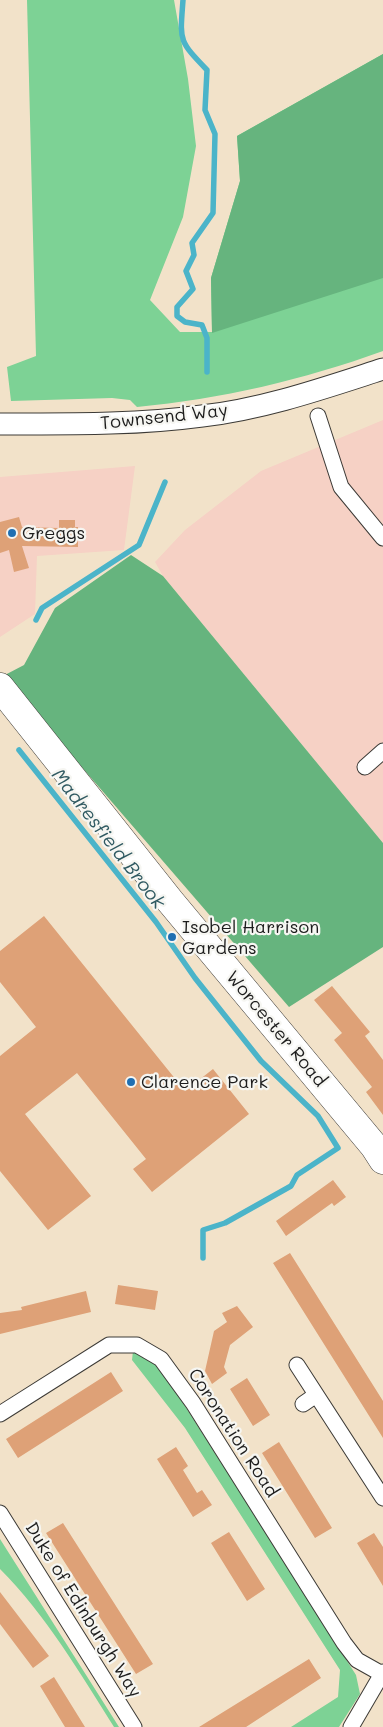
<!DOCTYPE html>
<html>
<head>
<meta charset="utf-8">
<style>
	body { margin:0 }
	canvas { display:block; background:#f2e2c9 }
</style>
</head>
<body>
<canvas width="383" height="1727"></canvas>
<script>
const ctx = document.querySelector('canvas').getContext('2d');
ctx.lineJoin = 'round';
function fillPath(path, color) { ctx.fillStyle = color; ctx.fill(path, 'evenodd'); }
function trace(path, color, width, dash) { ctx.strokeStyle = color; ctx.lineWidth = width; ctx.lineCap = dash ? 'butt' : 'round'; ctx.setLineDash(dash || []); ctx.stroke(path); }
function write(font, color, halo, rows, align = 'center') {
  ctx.font = font + ' Mali,sans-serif'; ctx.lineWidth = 4.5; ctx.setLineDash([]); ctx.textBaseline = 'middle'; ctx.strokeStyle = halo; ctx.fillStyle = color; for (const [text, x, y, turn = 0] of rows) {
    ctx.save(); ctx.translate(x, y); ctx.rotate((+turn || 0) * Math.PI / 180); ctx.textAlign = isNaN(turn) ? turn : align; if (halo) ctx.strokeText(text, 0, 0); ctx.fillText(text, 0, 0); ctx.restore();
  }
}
const built = new Path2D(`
	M 383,420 L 383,843 L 163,576 L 155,562 L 185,530 L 261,471 Z
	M 135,466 L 124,550 L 37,556 L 35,614 L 0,637 L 0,477 Z`);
const green = new Path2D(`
	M 27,0 L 174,0 L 188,79 L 196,146 L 183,217 L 150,300 L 180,332 L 212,332 L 211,278 L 240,181 L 237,136 L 383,54 L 383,351 C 303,380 221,399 137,407 L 130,400 L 112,398 L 11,401 L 7,367 L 36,356 Z
	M 133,1351 L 159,1365 L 356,1675 L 360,1694 L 339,1727 L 291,1727 L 338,1697 L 340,1670 L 185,1428 L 132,1360 Z
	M 0,1539 L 119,1727 L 114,1727 C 80,1673 46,1615 0,1569 Z`);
const forest = new Path2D(`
	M 383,54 L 383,278 L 212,333 L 211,278 L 240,181 L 237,136 Z
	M 131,555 L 163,576 L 383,843 L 383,947 L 289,1007 L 3,676 L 24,665 L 55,608 Z`);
const stream = new Path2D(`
	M 183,0 C 180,41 178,40 207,70 L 205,110 L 215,134 L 213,213 L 192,243 L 194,255 L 186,271 L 193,289 L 177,307 L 177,316 L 185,322 L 202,325 L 207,338 L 207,372
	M 36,620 L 42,608 L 139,545 L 165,482
	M 19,750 L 156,922 L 195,978 L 261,1061 L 318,1116 L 338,1148 L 297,1175 L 291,1186 L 225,1223 L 203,1230 L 203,1258`);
const building = new Path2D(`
	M 19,517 L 22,527 L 59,528 L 59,520 L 75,520 L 75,527 L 78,527 L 78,547 L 22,546 L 29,568 L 14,572 L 9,550 L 0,553 L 0,522 Z
	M 44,916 L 185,1091 L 213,1069 L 249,1114 L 152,1192 L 133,1169 L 146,1159 L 77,1073 L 25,1114 L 91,1196 L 48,1230 L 0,1171 L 0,1056 L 36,1027 L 0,982 L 0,951 Z
	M 332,986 L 370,1032 L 365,1036 L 383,1060 L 383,1115 L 366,1092 L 372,1087 L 334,1040 L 342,1033 L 314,1000 Z
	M 333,1180 L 346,1197 L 334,1206 L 332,1203 L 286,1236 L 276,1221 Z
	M 290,1253 L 383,1401 L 383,1438 L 273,1263 Z
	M 118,1285 L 158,1291 L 155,1310 L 115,1304 Z
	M 86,1291 L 91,1312 L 0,1334 L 0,1313 L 22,1310 L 21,1307 Z
	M 237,1306 L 253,1327 L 230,1345 L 224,1367 L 227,1373 L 212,1384 L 205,1371 L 214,1331 L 227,1322 L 222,1313 Z
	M 111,1372 L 123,1391 L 18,1458 L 6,1439 Z
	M 247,1378 L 270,1415 L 253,1426 L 230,1389 Z
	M 279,1442 L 332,1528 L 315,1538 L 262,1453 Z
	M 176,1447 L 188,1466 L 183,1470 L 197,1493 L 202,1490 L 212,1505 L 193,1517 L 157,1459 Z
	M 63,1523 L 153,1664 L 136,1674 L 46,1533 Z
	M 229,1532 L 265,1589 L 247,1601 L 211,1543 Z
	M 374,1533 L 383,1547 L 383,1586 L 357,1543 Z
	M 0,1592 L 49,1656 L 33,1668 L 0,1624 Z
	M 309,1659 L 321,1678 L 246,1727 L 199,1727 Z
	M 54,1677 L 85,1727 L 65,1727 L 40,1686 Z`);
const street = new Path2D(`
	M 318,416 L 341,487 L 383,538
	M 365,767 L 383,751
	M 297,1365 L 383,1498
	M 303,1404 L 316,1395
	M 0,1414 L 109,1345 L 137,1345 L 161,1359 L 193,1403 L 344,1643 L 357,1660 L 382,1674
	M 0,1513 L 134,1727
	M 351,1727 L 383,1672`);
const secondary = new Path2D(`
	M 0,424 C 68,424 135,425 202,416 C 264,409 324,388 383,369`);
const highway = new Path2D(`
	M 0,687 L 170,901 L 374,1146 L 383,1160`);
const markers = [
	[12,533,5,"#1f6fb2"],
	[172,937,5,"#1f6fb2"],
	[131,1082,5,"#1f6fb2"]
];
const streetNames = [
	["Townsend Way",164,417,-6],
	["Worcester Road",276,1029,50],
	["Coronation Road",233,1433,57],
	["Duke of Edinburgh Way",83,1610,58]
];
const poiNames = [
	["Greggs",22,533],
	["Isobel Harrison",182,927],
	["Gardens",182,948],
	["Clarence Park",141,1082]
];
const waterNames = [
	["Madresfield Brook",108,839,52]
];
fillPath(built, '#f6d1c5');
fillPath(green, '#7dd295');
fillPath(forest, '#66b47e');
trace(stream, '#4bb4c9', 5.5);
fillPath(building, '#dea177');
trace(street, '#3c3a36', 17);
trace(secondary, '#3c3a36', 23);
trace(highway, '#3c3a36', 29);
trace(street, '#fff', 15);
trace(secondary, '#fff', 21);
trace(highway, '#fff', 28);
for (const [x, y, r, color] of markers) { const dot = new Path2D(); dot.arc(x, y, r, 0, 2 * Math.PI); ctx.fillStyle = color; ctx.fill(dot); trace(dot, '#f6f6f2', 2); }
write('18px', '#1c1c1c', '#f6f6f2', streetNames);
write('18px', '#1c1c1c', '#f6f6f2', poiNames, 'left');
write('italic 19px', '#2f5961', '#f6f6f2', waterNames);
</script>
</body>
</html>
